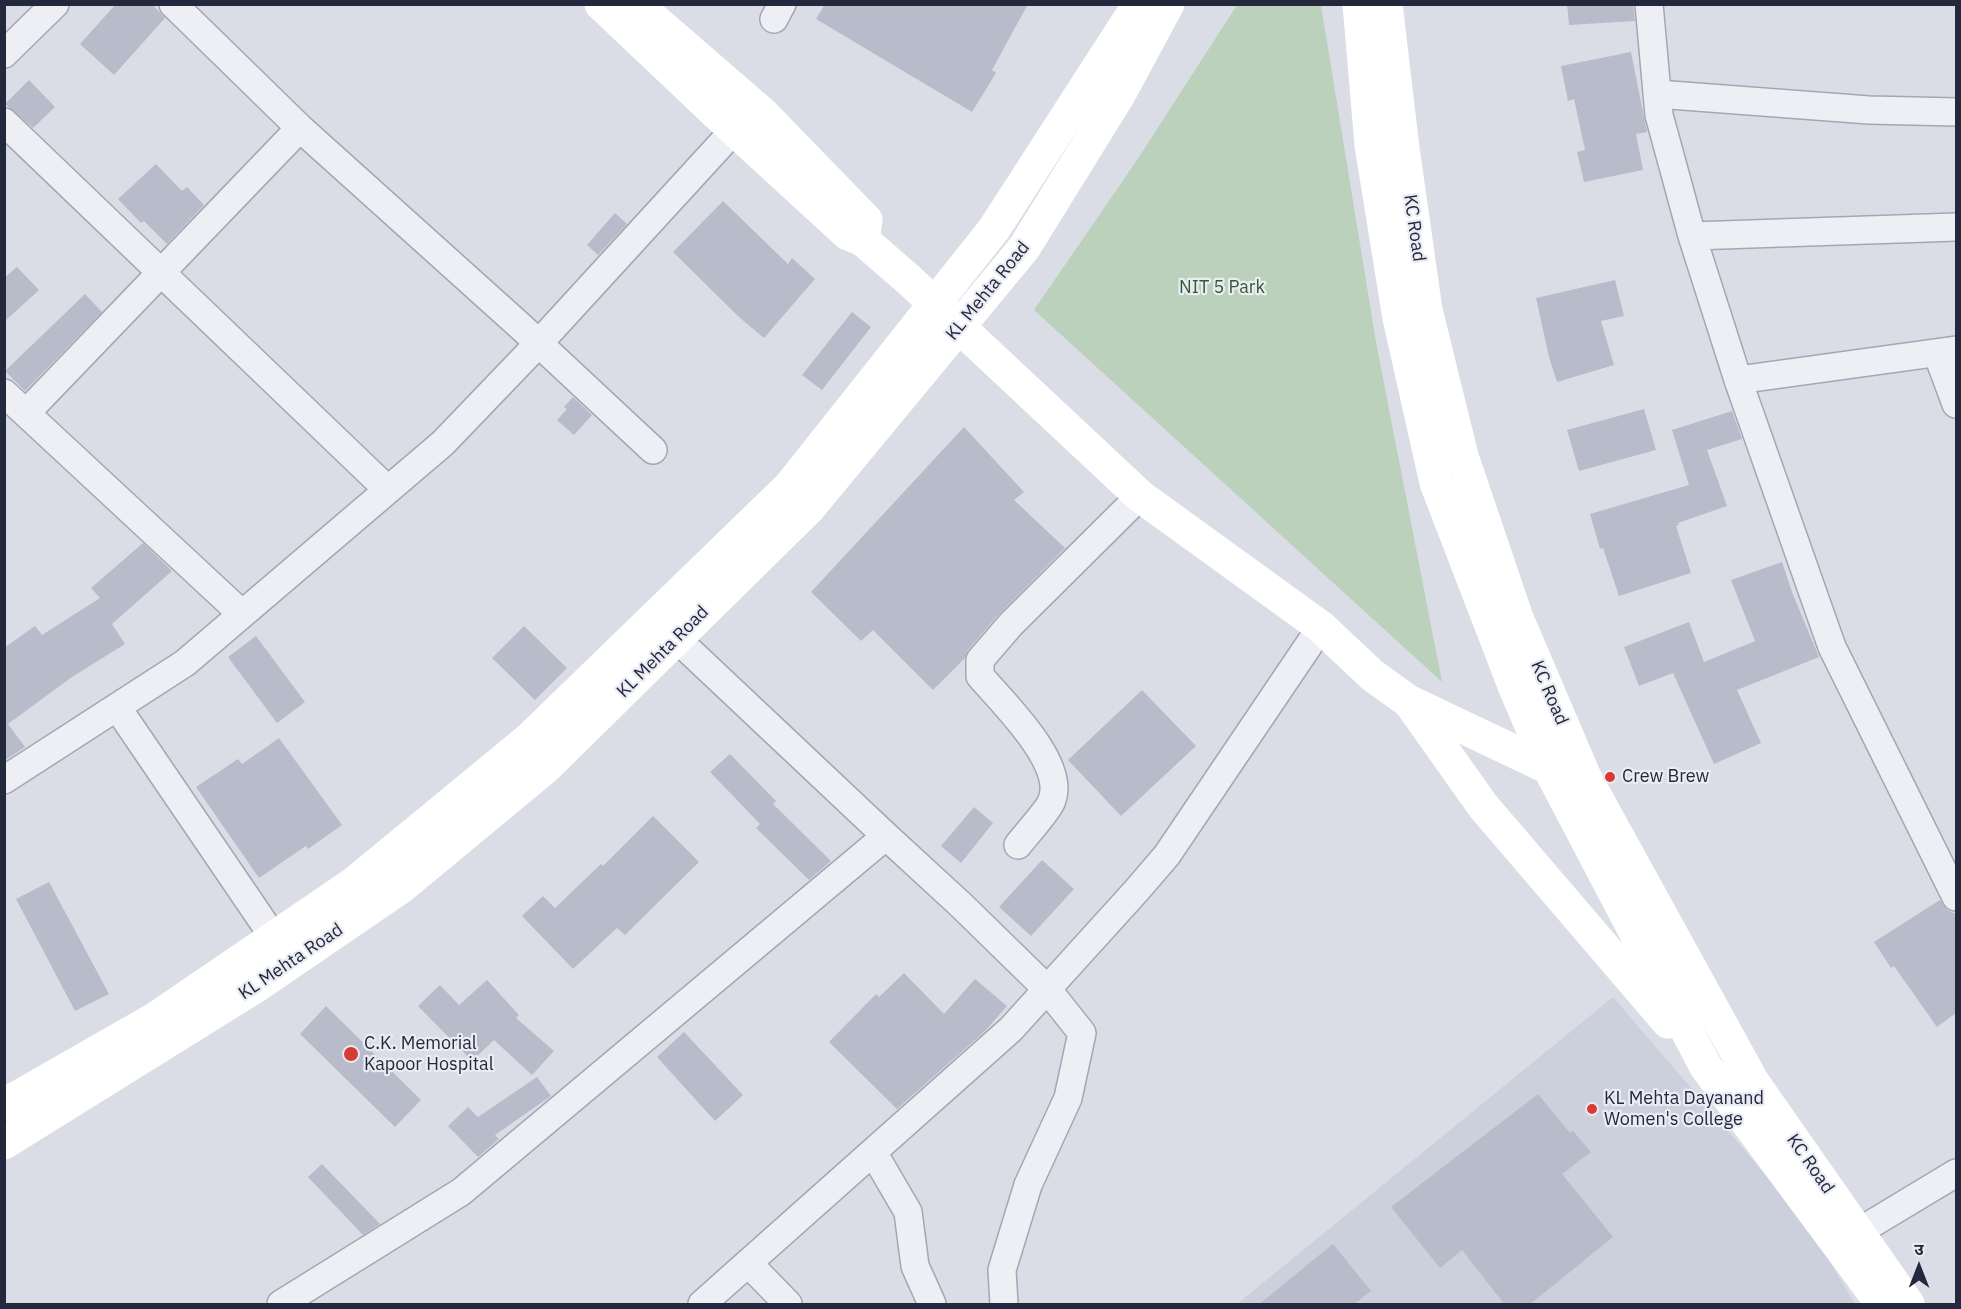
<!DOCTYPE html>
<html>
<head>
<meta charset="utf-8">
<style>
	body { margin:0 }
	#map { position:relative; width:1961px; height:1309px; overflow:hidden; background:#dbdde6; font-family:"IBM Plex Sans","Noto Sans Devanagari",sans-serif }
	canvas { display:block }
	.frame { position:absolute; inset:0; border:6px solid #24283d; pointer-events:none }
	.north { position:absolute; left:1889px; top:1237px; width:60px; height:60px; -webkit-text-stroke:4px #eaecf4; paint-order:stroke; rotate:0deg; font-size:16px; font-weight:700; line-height:24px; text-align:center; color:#24283d }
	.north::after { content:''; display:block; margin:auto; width:21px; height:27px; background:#24283d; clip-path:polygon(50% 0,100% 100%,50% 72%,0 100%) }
</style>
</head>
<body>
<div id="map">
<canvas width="1961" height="1309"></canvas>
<div class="frame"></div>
<div class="north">उ</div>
</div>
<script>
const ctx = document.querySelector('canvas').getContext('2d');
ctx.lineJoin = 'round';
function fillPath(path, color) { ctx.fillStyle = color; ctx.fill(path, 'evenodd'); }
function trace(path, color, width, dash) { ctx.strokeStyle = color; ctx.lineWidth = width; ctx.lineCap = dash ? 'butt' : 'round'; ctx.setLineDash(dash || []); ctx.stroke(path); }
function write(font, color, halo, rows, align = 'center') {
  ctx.font = font + ' "IBM Plex Sans",sans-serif'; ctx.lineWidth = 4.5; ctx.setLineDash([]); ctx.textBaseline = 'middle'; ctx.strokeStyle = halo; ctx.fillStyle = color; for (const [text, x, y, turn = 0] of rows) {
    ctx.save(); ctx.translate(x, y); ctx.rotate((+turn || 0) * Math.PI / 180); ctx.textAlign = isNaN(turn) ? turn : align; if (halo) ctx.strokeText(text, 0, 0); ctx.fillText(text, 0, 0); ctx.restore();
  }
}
const built = new Path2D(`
	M 1613,997 L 1806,1222 L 1855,1304 L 1237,1304 Z`);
const green = new Path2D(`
	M 1237,5 L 1321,5 L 1376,342 L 1442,682 L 1034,310 L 1137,160 Z`);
const building = new Path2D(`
	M 116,4 L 152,4 L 165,18 L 114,75 L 80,44 Z
	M 825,4 L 1028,4 L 992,70 L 996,73 L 972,112 L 816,19 Z
	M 1567,4 L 1633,4 L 1635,21 L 1569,25 Z
	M 1631,52 L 1647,132 L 1636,134 L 1643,170 L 1584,182 L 1577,152 L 1585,150 L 1574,99 L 1568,101 L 1561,66 Z
	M 29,80 L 55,107 L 33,128 L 5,104 Z
	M 156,164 L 182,191 L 187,187 L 204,205 L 167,244 L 144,221 L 141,223 L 118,199 Z
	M 723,201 L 788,264 L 792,258 L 815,279 L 764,338 L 740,318 L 673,252 Z
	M 615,213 L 627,224 L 598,255 L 587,245 Z
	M 17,267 L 39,290 L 4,322 L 4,278 Z
	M 1615,280 L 1624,316 L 1601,321 L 1614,365 L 1557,382 L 1549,357 L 1536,298 Z
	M 85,294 L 102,312 L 25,391 L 5,371 Z
	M 852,312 L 871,327 L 822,390 L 802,375 Z
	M 573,397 L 592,415 L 574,435 L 557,420 L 567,409 L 564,407 Z
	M 1644,409 L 1656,450 L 1579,471 L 1567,430 Z
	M 1732,411 L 1742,439 L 1707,450 L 1727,506 L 1678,523 L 1679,525 L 1676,526 L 1691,573 L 1619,596 L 1603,548 L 1600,549 L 1590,514 L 1689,485 L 1672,430 Z
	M 964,427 L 1024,492 L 1014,500 L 1065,548 L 999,614 L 968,650 L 965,658 L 933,690 L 873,630 L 861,641 L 811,592 Z
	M 143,543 L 172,571 L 112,624 L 125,644 L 72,677 L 8,724 L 25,747 L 4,761 L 4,648 L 35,626 L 42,635 L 100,598 L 91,588 Z
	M 1782,562 L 1792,592 L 1819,657 L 1737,690 L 1761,743 L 1714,764 L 1673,673 L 1639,686 L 1624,647 L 1689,622 L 1704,662 L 1755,641 L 1731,580 Z
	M 524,626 L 567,668 L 535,700 L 492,658 Z
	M 256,636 L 305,702 L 277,723 L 228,657 Z
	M 1142,690 L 1196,746 L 1121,816 L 1068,760 Z
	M 279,738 L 342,825 L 308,849 L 306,846 L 259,878 L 196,787 L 238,759 L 242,764 Z
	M 730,754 L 776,801 L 773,804 L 831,861 L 809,880 L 756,828 L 760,824 L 710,772 Z
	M 974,807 L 993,823 L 961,863 L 941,846 Z
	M 653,816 L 699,862 L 625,935 L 617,928 L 573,969 L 522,916 L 543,896 L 555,908 L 601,864 L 603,866 Z
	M 1042,860 L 1074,889 L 1031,936 L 999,907 Z
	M 49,882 L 109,994 L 75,1011 L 16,899 Z
	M 1940,900 L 1947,910 L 1956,914 L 1956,1013 L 1937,1027 L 1894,966 L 1891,968 L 1874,942 Z
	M 904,973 L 944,1014 L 975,979 L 1007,1006 L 985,1031 L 897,1109 L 829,1042 L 876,994 L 879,997 Z
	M 487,980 L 519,1015 L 516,1018 L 554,1051 L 532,1075 L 494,1040 L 472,1061 L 418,1006 L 440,985 L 459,1005 Z
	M 326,1006 L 421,1100 L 395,1127 L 300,1034 Z
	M 684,1032 L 743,1095 L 715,1121 L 657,1057 Z
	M 537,1077 L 551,1096 L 495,1135 L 499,1139 L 478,1157 L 448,1126 L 468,1107 L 478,1117 Z
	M 1538,1094 L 1570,1133 L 1573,1131 L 1591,1152 L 1562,1174 L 1613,1237 L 1529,1305 L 1505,1305 L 1462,1250 L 1440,1268 L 1391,1207 Z
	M 322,1164 L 380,1224 L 363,1235 L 308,1177 Z
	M 1333,1244 L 1371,1291 L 1353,1305 L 1258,1305 Z`);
const street = new Path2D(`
	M 173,4 L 300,128 L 519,325 L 653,450
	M 1649,4 L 1659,115 L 1692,236 L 1738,380 L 1832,647 L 1956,897
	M 774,19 L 782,4
	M 4,54 L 55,4
	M 1657,94 L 1869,110 L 1956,112
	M 4,122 L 388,490
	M 1692,236 L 1956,227
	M 1937,353 L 1956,404
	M 1738,380 L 1956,350
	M 4,393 L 242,614
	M 26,413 L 300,128
	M 662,625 L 886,836 L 961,905 L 1047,989 L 1082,1033 L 1068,1098 L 1028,1185 L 1002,1270 L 1004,1304
	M 117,707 L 285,954
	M 4,780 L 185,663 L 443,443 L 539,343 L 747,116
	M 1018,845 C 1025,836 1050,808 1052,800 C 1066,763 1003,703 980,676 L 980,660 L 1011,624 L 1140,496
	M 873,1152 L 908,1212 L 915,1266 L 932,1304
	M 1840,1243 L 1956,1173
	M 748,1263 L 788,1304
	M 281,1304 L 461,1192 L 886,836
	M 702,1304 L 1011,1029 L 1137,890 L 1167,855 L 1321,627`);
const secondary = new Path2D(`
	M 601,4 L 715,112 L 848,234 L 863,240 L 908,279 L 1140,496 L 1321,627 L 1372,675 L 1408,701 L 1549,768 L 1558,770
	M 636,4 L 763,114 L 866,220 L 863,240
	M 1359,4 L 1371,145 L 1399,318 L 1436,483 L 1515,688 L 1549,768 L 1706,1067 L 1882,1304
	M 1386,4 L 1403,148 L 1426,310 L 1462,456 L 1517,618 L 1585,777 L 1753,1082 L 1908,1304
	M 1410,703 L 1483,806 L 1668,1022
	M 4,1105 L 156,1018 L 353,884 L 528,740 L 790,486 L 994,229 L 1139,4
	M 4,1143 L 258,985 L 400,888 L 546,767 L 809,508 L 1024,248 L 1120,93 L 1168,4`);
const markers = [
	[1610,777,6,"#d73b34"],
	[351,1054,8,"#d73b34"],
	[1592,1109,6,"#d73b34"]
];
const streetNames = [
	["KC Road",1414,228,82],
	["KL Mehta Road",988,291,-51],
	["KL Mehta Road",663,652,-45],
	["KC Road",1549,693,67],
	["KL Mehta Road",291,962,-34],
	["KC Road",1810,1164,55]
];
const parkNames = [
	["NIT 5 Park",1222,288]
];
const poiNames = [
	["Crew Brew",1622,777],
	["C.K. Memorial",364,1044],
	["Kapoor Hospital",364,1065],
	["KL Mehta Dayanand",1604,1099],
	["Women's College",1604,1120]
];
fillPath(built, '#cccfdc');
fillPath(green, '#bcd1bb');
fillPath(building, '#b8bbca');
trace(street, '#a4a7b3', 30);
trace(street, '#edeff5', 27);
trace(secondary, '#fff', 33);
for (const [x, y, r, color] of markers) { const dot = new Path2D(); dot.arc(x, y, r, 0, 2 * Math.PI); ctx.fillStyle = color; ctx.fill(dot); trace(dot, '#eaecf4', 2); }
write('18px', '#24283d', '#eaecf4', streetNames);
write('18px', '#305a30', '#eaecf4', parkNames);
write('18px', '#24283d', '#eaecf4', poiNames, 'left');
</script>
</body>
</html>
